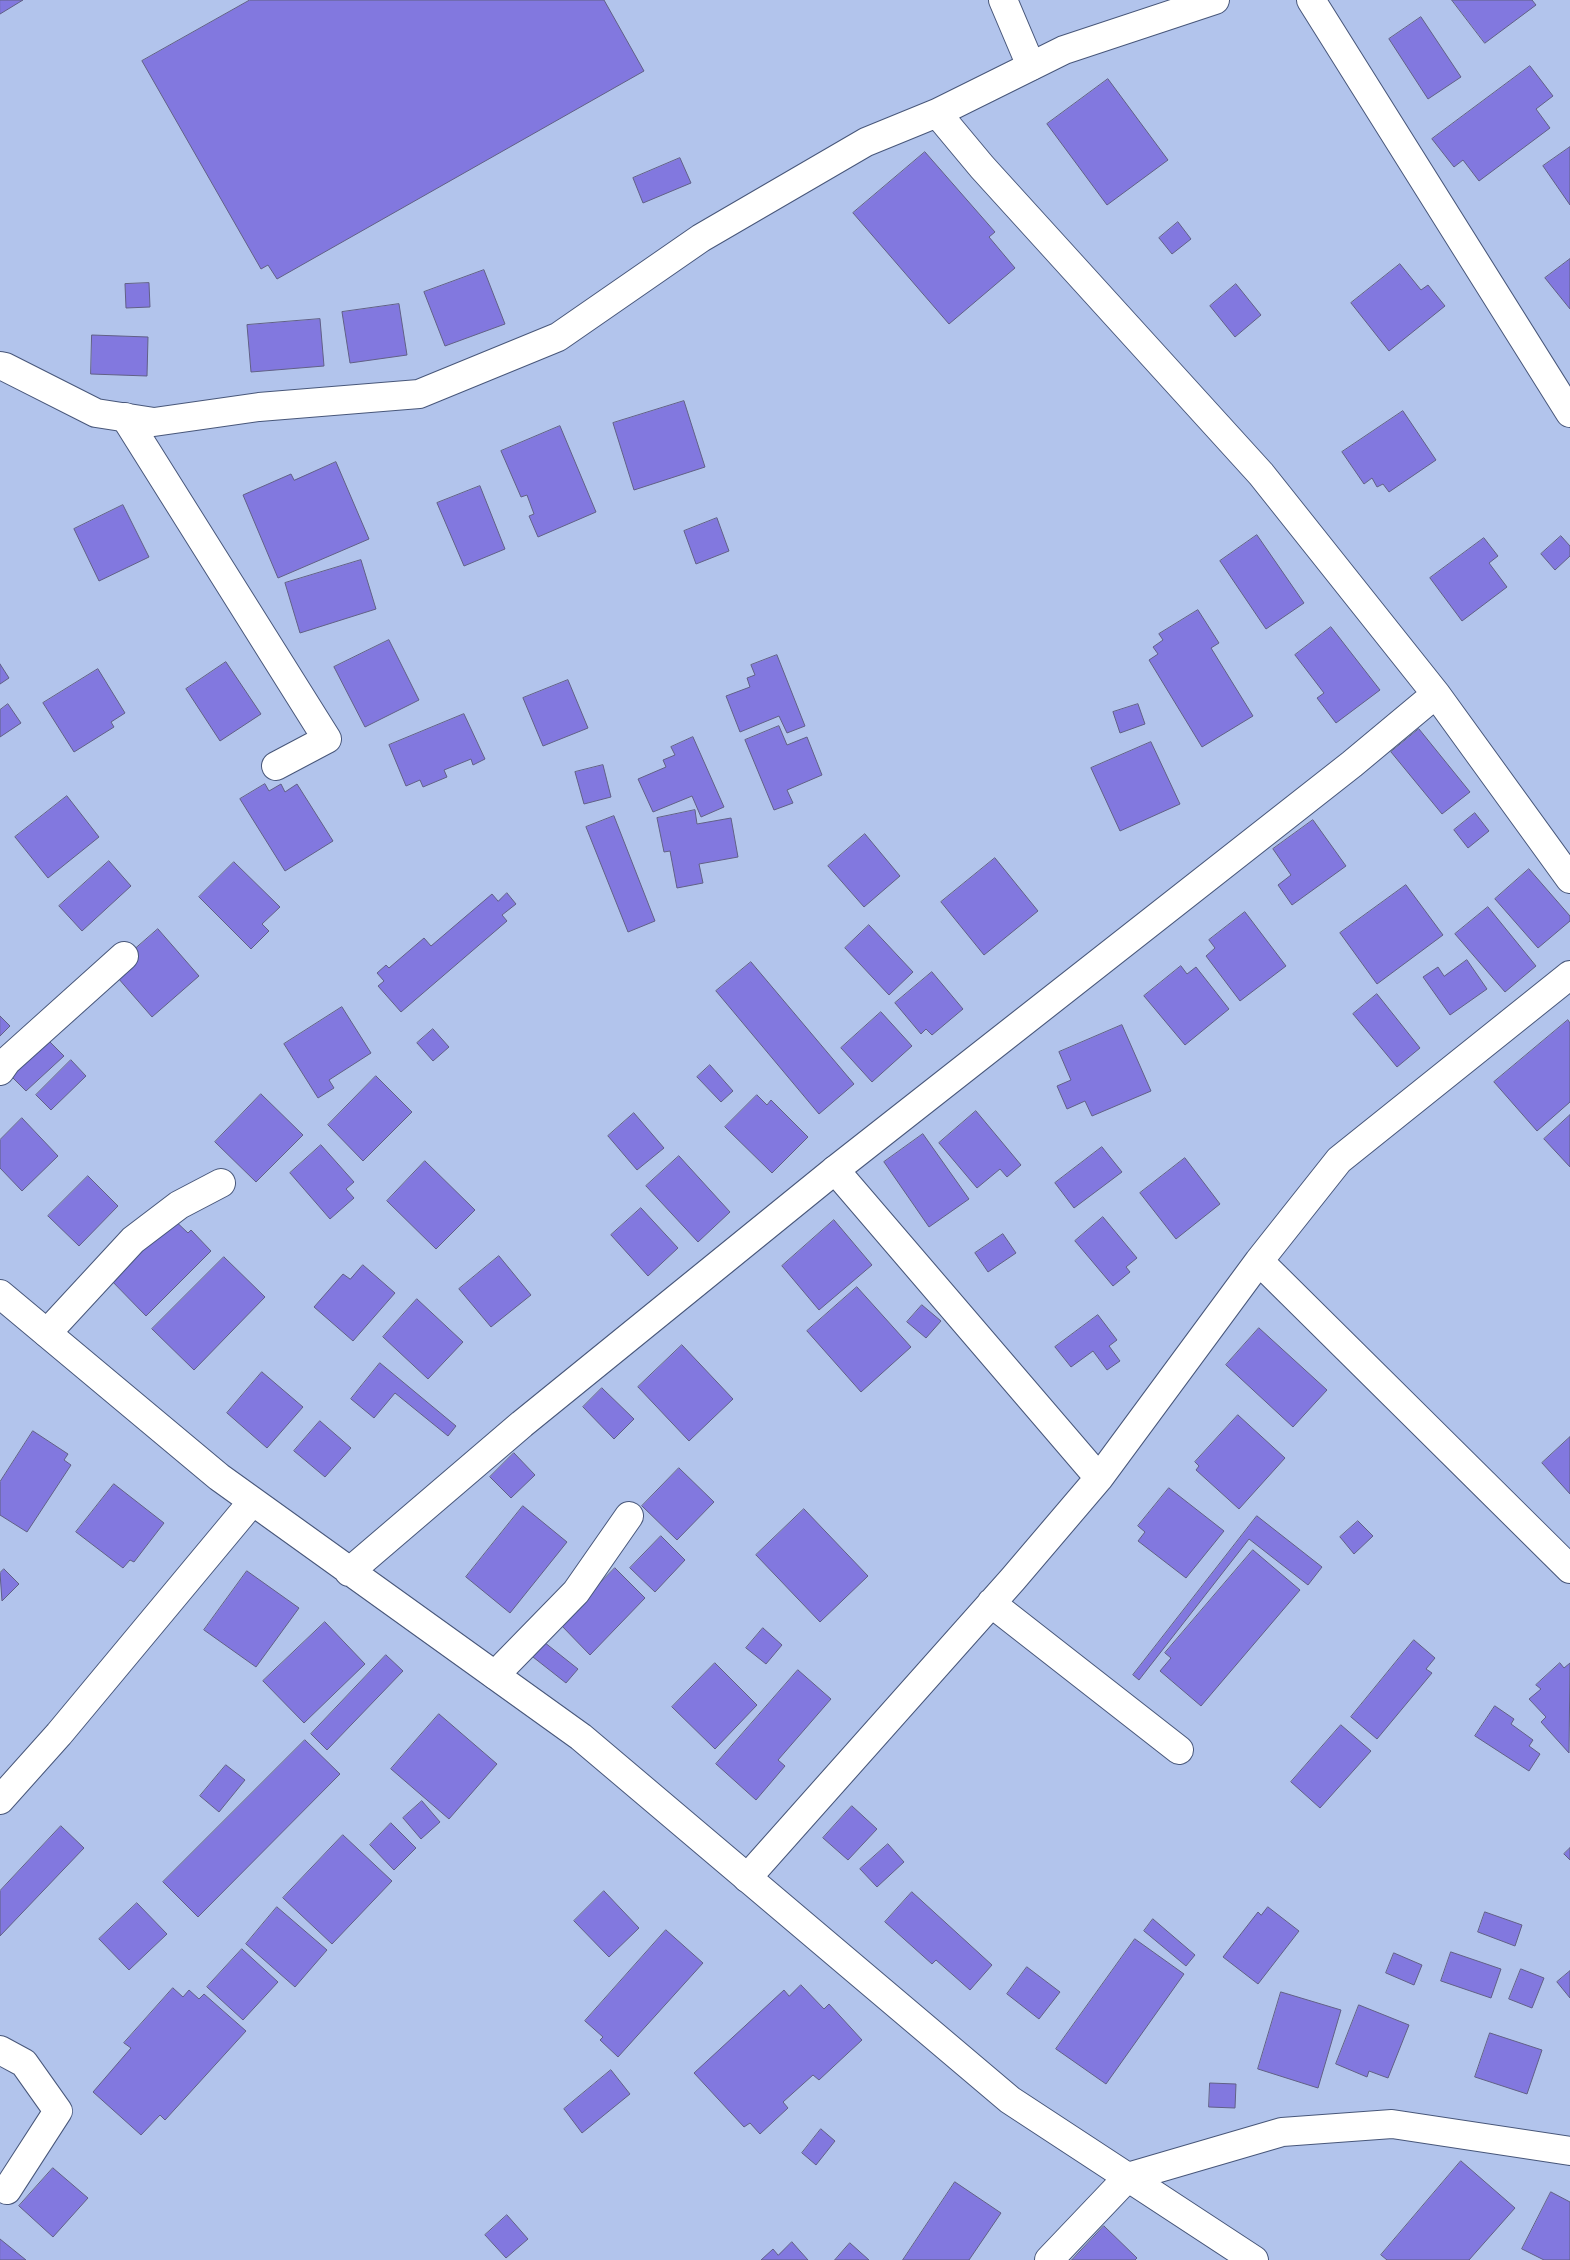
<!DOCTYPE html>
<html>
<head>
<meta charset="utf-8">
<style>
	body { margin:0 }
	canvas { display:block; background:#b2c4ec }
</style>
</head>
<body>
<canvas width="1570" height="2260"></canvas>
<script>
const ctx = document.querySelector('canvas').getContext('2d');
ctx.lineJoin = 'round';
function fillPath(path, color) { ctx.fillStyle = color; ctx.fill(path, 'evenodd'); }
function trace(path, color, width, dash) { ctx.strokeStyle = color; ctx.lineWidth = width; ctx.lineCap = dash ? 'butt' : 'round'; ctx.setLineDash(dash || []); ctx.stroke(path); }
const building = new Path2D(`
	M 0,0 L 23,0 L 0,14 Z
	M 250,0 L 604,0 L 644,71 L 277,279 L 268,265 L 261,269 L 142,61 Z
	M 1452,0 L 1532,0 L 1536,5 L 1485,43 Z
	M 1421,17 L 1461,77 L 1428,99 L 1389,39 Z
	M 1530,66 L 1553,96 L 1536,109 L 1550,128 L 1479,181 L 1463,160 L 1454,167 L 1432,139 Z
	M 1108,79 L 1168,160 L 1107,205 L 1047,124 Z
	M 1570,147 L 1570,205 L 1543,166 Z
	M 925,152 L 995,232 L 989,237 L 1015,268 L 949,324 L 853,213 Z
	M 680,158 L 691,183 L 643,203 L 633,178 Z
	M 1178,222 L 1191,239 L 1172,254 L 1159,238 Z
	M 1570,259 L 1570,309 L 1545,278 Z
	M 1400,264 L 1421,290 L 1428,285 L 1445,306 L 1389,351 L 1351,303 Z
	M 484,270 L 505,324 L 445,346 L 424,292 Z
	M 149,283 L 150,307 L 126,308 L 125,284 Z
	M 1236,284 L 1261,315 L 1235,337 L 1210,306 Z
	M 399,304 L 407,355 L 350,363 L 342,312 Z
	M 320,319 L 324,366 L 251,372 L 247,325 Z
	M 92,335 L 148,337 L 147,376 L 91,374 Z
	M 684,401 L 705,467 L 634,490 L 613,423 Z
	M 1403,411 L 1436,460 L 1389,492 L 1383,484 L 1377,487 L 1372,478 L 1364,484 L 1342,452 Z
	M 560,426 L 596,512 L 538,537 L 529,516 L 534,514 L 527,495 L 521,497 L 501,451 Z
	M 336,462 L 369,539 L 278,578 L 243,495 L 291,474 L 294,480 Z
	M 480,486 L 505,549 L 464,566 L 437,503 Z
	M 123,505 L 149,557 L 99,581 L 74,529 Z
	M 717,518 L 729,551 L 696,564 L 684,531 Z
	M 1257,535 L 1304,603 L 1266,629 L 1220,561 Z
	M 1561,536 L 1570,546 L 1570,556 L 1555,570 L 1541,554 Z
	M 1484,538 L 1498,556 L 1489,563 L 1507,587 L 1462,621 L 1430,578 Z
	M 361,560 L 376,609 L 300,633 L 285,583 Z
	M 1198,610 L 1219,643 L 1211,648 L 1253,716 L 1202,747 L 1149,660 L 1158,654 L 1153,647 L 1163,640 L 1159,634 Z
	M 1331,627 L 1380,690 L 1336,723 L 1317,698 L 1324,693 L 1295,655 Z
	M 389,640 L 419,700 L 365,727 L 334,667 Z
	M 777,655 L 805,726 L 787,733 L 779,716 L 740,732 L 726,696 L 750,687 L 747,678 L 755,675 L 751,665 Z
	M 226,662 L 261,714 L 220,741 L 186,689 Z
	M 0,664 L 9,678 L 0,684 Z
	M 98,669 L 125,713 L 111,722 L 114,727 L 74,752 L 43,703 Z
	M 568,680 L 588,728 L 543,746 L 523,698 Z
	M 8,704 L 21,723 L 0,737 L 0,710 Z
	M 1138,704 L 1145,724 L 1120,733 L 1113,712 Z
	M 464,714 L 485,759 L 473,765 L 471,759 L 444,770 L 447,777 L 423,787 L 420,780 L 406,786 L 389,745 Z
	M 779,726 L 787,745 L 807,737 L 822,775 L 787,790 L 793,803 L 774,810 L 745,740 Z
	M 1419,729 L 1470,792 L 1442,814 L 1391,752 Z
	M 693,737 L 724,807 L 701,817 L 692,796 L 653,812 L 638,779 L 666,767 L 663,760 L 675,755 L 671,747 Z
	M 1151,742 L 1180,804 L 1120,831 L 1091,768 Z
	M 603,765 L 611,797 L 584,804 L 575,772 Z
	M 265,784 L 269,791 L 281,784 L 285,792 L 297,784 L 333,841 L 285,871 L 240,799 Z
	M 67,796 L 99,837 L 48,878 L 15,837 Z
	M 695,810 L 697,824 L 731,818 L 738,857 L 699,864 L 703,883 L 677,888 L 670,851 L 664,852 L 657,818 Z
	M 1475,813 L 1489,831 L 1468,848 L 1454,830 Z
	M 614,816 L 655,921 L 628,932 L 586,827 Z
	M 1313,820 L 1346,866 L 1292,905 L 1278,885 L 1291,875 L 1273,849 Z
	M 865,834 L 900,876 L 864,907 L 828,866 Z
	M 995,858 L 1038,911 L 984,955 L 941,902 Z
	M 109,861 L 131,886 L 82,931 L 59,906 Z
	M 234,862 L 280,907 L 262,924 L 269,931 L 251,949 L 199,897 Z
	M 1529,869 L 1570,916 L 1570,921 L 1538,948 L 1495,899 Z
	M 1406,885 L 1443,935 L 1377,984 L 1340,933 Z
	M 507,893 L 516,904 L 502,915 L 507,921 L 401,1012 L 378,986 L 384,981 L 377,973 L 386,965 L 389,968 L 424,938 L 431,946 L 492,894 L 498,901 Z
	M 1488,907 L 1536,966 L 1505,992 L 1455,934 Z
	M 1245,912 L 1286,966 L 1240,1001 L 1206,956 L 1215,948 L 1209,940 Z
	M 869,925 L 913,972 L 889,995 L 845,948 Z
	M 158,929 L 199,976 L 152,1017 L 111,970 Z
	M 1467,960 L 1487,989 L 1450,1015 L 1423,977 L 1438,967 L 1444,976 Z
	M 751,962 L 854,1084 L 819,1114 L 716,991 Z
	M 1181,966 L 1187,974 L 1196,967 L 1229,1009 L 1185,1045 L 1144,996 Z
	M 932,972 L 963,1009 L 932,1035 L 926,1029 L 921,1034 L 895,1003 Z
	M 1377,994 L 1420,1048 L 1397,1067 L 1353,1014 Z
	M 342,1007 L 371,1053 L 329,1080 L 334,1088 L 318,1098 L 284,1044 Z
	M 881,1012 L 912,1046 L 872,1082 L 841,1048 Z
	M 0,1016 L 10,1026 L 0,1036 Z
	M 1568,1020 L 1570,1023 L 1570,1102 L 1537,1131 L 1494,1082 Z
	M 1122,1025 L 1151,1091 L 1092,1116 L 1085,1101 L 1067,1109 L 1057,1086 L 1071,1080 L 1059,1052 Z
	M 433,1029 L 449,1047 L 433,1061 L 417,1043 Z
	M 48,1040 L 64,1056 L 26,1091 L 11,1076 Z
	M 71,1060 L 86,1076 L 51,1110 L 36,1095 Z
	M 710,1065 L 733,1091 L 721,1102 L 697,1077 Z
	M 376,1076 L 412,1112 L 363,1161 L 328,1125 Z
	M 261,1094 L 303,1135 L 256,1182 L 215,1142 Z
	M 757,1095 L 767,1105 L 771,1100 L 808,1137 L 772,1173 L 725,1127 Z
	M 976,1111 L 1021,1165 L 1007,1177 L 1000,1169 L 977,1188 L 939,1143 Z
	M 634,1113 L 664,1148 L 637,1170 L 608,1136 Z
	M 1570,1115 L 1570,1167 L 1544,1139 Z
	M 22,1118 L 58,1156 L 22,1191 L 0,1168 L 0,1140 Z
	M 923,1134 L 969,1199 L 929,1227 L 884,1162 Z
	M 321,1145 L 354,1182 L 346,1189 L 354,1198 L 330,1219 L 290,1173 Z
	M 1102,1147 L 1122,1172 L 1074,1208 L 1055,1183 Z
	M 679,1156 L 730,1212 L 698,1242 L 646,1186 Z
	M 1185,1158 L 1220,1204 L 1176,1239 L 1140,1193 Z
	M 425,1161 L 475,1210 L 436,1249 L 387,1201 Z
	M 88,1176 L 118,1206 L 79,1246 L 48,1216 Z
	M 641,1208 L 678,1248 L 648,1276 L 611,1235 Z
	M 169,1215 L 188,1233 L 191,1230 L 211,1251 L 146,1316 L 108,1277 Z
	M 1103,1217 L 1137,1258 L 1126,1267 L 1130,1272 L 1113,1286 L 1075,1241 Z
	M 834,1220 L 872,1265 L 819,1310 L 782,1266 Z
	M 1003,1234 L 1016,1253 L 988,1272 L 975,1253 Z
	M 499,1256 L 531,1295 L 491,1327 L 459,1289 Z
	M 224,1257 L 265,1297 L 194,1370 L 152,1329 Z
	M 363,1265 L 395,1293 L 353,1341 L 314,1307 L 343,1274 L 350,1279 Z
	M 857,1287 L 911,1347 L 861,1392 L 807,1331 Z
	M 417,1299 L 463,1342 L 428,1379 L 383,1337 Z
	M 922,1305 L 941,1321 L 926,1338 L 907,1322 Z
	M 1098,1315 L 1117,1340 L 1109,1346 L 1120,1361 L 1107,1370 L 1093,1351 L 1071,1367 L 1055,1347 Z
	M 1259,1328 L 1327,1390 L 1293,1427 L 1226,1365 Z
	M 682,1345 L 733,1399 L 689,1441 L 638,1387 Z
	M 380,1363 L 456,1426 L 448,1436 L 395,1393 L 374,1418 L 351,1399 Z
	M 262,1372 L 303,1407 L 267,1448 L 227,1413 Z
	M 602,1388 L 634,1419 L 614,1439 L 583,1407 Z
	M 1238,1415 L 1285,1458 L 1239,1509 L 1196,1470 L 1199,1466 L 1195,1462 Z
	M 320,1421 L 351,1448 L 325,1477 L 294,1451 Z
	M 33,1431 L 68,1454 L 64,1460 L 71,1465 L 27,1532 L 0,1515 L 0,1482 Z
	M 1570,1437 L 1570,1494 L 1542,1463 Z
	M 514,1453 L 535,1475 L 511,1498 L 490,1477 Z
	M 679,1468 L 714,1502 L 677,1540 L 642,1506 Z
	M 114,1484 L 164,1523 L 134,1562 L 130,1560 L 123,1568 L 76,1532 Z
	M 1169,1488 L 1224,1531 L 1186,1578 L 1138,1541 L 1145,1532 L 1138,1526 Z
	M 523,1506 L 567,1542 L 510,1613 L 466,1577 Z
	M 804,1509 L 868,1576 L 820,1622 L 756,1555 Z
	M 1257,1516 L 1322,1567 L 1308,1585 L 1249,1539 L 1139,1680 L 1133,1675 Z
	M 1358,1521 L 1373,1536 L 1354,1554 L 1340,1537 Z
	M 661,1536 L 685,1560 L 655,1592 L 630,1568 Z
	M 1253,1550 L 1300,1590 L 1201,1706 L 1160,1671 L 1171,1658 L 1165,1653 Z
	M 615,1568 L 645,1598 L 590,1655 L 560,1624 Z
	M 4,1569 L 19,1584 L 2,1601 L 0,1573 Z
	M 247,1571 L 299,1608 L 256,1667 L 204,1630 Z
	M 325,1622 L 365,1664 L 304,1723 L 263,1681 Z
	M 763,1628 L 782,1645 L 766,1664 L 746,1648 Z
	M 1414,1640 L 1435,1658 L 1426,1669 L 1432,1673 L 1377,1739 L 1351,1717 Z
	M 544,1642 L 578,1669 L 566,1683 L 533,1657 Z
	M 386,1655 L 403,1671 L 327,1750 L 311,1734 Z
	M 715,1663 L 757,1705 L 715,1749 L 672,1707 Z
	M 1560,1663 L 1564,1668 L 1570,1663 L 1569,1753 L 1541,1722 L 1546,1717 L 1529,1699 L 1541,1689 L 1536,1685 Z
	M 798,1670 L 831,1699 L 778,1760 L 785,1766 L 756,1800 L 716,1764 Z
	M 1495,1706 L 1514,1719 L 1511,1724 L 1533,1740 L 1529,1746 L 1540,1754 L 1529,1771 L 1475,1736 Z
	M 439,1714 L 497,1764 L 449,1819 L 391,1769 Z
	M 1341,1725 L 1371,1751 L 1320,1808 L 1291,1782 Z
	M 305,1740 L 340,1774 L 198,1917 L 163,1882 Z
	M 226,1765 L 245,1780 L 219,1812 L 200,1796 Z
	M 422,1801 L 440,1822 L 421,1839 L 403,1818 Z
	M 852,1806 L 877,1829 L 848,1860 L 823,1838 Z
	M 391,1823 L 416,1848 L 394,1870 L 370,1845 Z
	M 61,1826 L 84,1848 L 0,1936 L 0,1891 Z
	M 343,1835 L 392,1881 L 332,1944 L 283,1898 Z
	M 888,1844 L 904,1862 L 877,1887 L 860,1869 Z
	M 1570,1848 L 1570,1860 L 1564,1854 Z
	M 604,1891 L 639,1928 L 609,1957 L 574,1921 Z
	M 912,1892 L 992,1965 L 970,1990 L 936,1960 L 932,1964 L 885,1922 Z
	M 137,1903 L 167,1934 L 129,1970 L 99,1939 Z
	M 277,1907 L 327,1950 L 295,1987 L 246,1944 Z
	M 1268,1907 L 1299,1931 L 1258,1984 L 1223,1957 L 1258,1912 L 1261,1915 Z
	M 1485,1912 L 1522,1925 L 1515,1946 L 1478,1932 Z
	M 1153,1919 L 1195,1955 L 1186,1966 L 1144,1931 Z
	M 666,1930 L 703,1963 L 618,2057 L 600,2040 L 603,2037 L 585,2021 Z
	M 1135,1939 L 1184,1974 L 1106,2084 L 1056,2049 Z
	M 242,1949 L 278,1982 L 243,2020 L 207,1987 Z
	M 1451,1952 L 1501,1969 L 1491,1998 L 1441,1981 Z
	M 1394,1953 L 1422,1965 L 1414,1985 L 1386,1973 Z
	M 1027,1967 L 1060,1992 L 1039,2019 L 1007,1994 Z
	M 1521,1969 L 1544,1978 L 1532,2008 L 1509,1999 Z
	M 1570,1971 L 1570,1998 L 1557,1982 Z
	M 801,1985 L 824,2009 L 829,2004 L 862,2040 L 819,2080 L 813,2075 L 783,2102 L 788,2108 L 760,2134 L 750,2123 L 744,2127 L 694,2073 L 784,1990 L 789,1996 Z
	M 173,1988 L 183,1997 L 189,1990 L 199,1999 L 204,1994 L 246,2031 L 165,2120 L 160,2115 L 141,2135 L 93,2092 L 131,2048 L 124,2043 Z
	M 1281,1992 L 1341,2010 L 1318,2088 L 1258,2069 Z
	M 1359,2005 L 1409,2025 L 1388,2078 L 1369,2071 L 1367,2077 L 1336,2064 Z
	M 1490,2033 L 1542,2050 L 1527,2094 L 1475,2077 Z
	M 611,2070 L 630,2094 L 582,2133 L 564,2109 Z
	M 1210,2083 L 1236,2084 L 1235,2108 L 1209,2107 Z
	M 821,2129 L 835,2141 L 816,2165 L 802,2153 Z
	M 1461,2161 L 1515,2208 L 1469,2260 L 1387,2260 L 1381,2255 Z
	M 53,2168 L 88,2198 L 53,2237 L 19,2206 Z
	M 955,2182 L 1001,2213 L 969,2260 L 903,2260 Z
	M 1551,2192 L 1570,2202 L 1570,2260 L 1544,2260 L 1522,2249 Z
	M 507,2215 L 528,2239 L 506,2258 L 485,2235 Z
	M 1104,2226 L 1137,2258 L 1135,2260 L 1072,2260 Z
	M 0,2239 L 26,2260 L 0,2260 Z
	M 792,2242 L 808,2260 L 761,2260 L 773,2249 L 778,2255 Z
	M 850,2243 L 869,2260 L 835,2260 Z`);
const minor = new Path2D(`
	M 1003,0 L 1031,66
	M 1311,0 L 1570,413
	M 125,417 L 327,739 L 276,766
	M 0,1071 L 7,1061 L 124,956
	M 835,1170 L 1099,1478
	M 1259,1261 L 1570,1569
	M 47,1333 L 133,1240 L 179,1205 L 221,1183
	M 991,1603 L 1179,1750
	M 495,1675 L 576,1592 L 629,1516
	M 747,1878 L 1013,1579 L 1099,1478 L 1259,1261 L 1339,1160 L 1570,975
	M 0,2050 L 24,2063 L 58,2111 L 7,2190
	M 1049,2260 L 1128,2177`);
const tertiary = new Path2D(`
	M 937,113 L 982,167 L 1261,474 L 1436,694 L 1570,879
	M 0,366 L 5,367 L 96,413 L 154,422 L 259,407 L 419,394 L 558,337 L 701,238 L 866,142 L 937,113 L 1064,50 L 1215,0
	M 0,1294 L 219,1477 L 581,1737 L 1010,2100 L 1254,2260
	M 349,1572 L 522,1424 L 835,1170 L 1352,764 L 1436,694
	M 0,1800 L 59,1734 L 252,1502
	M 1128,2177 L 1282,2132 L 1392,2124 L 1570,2151`);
fillPath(building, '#8278df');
trace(building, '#616086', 1);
trace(minor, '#48577a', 30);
trace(tertiary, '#48577a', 30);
trace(minor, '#fff', 28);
trace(tertiary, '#fff', 28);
</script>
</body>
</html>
